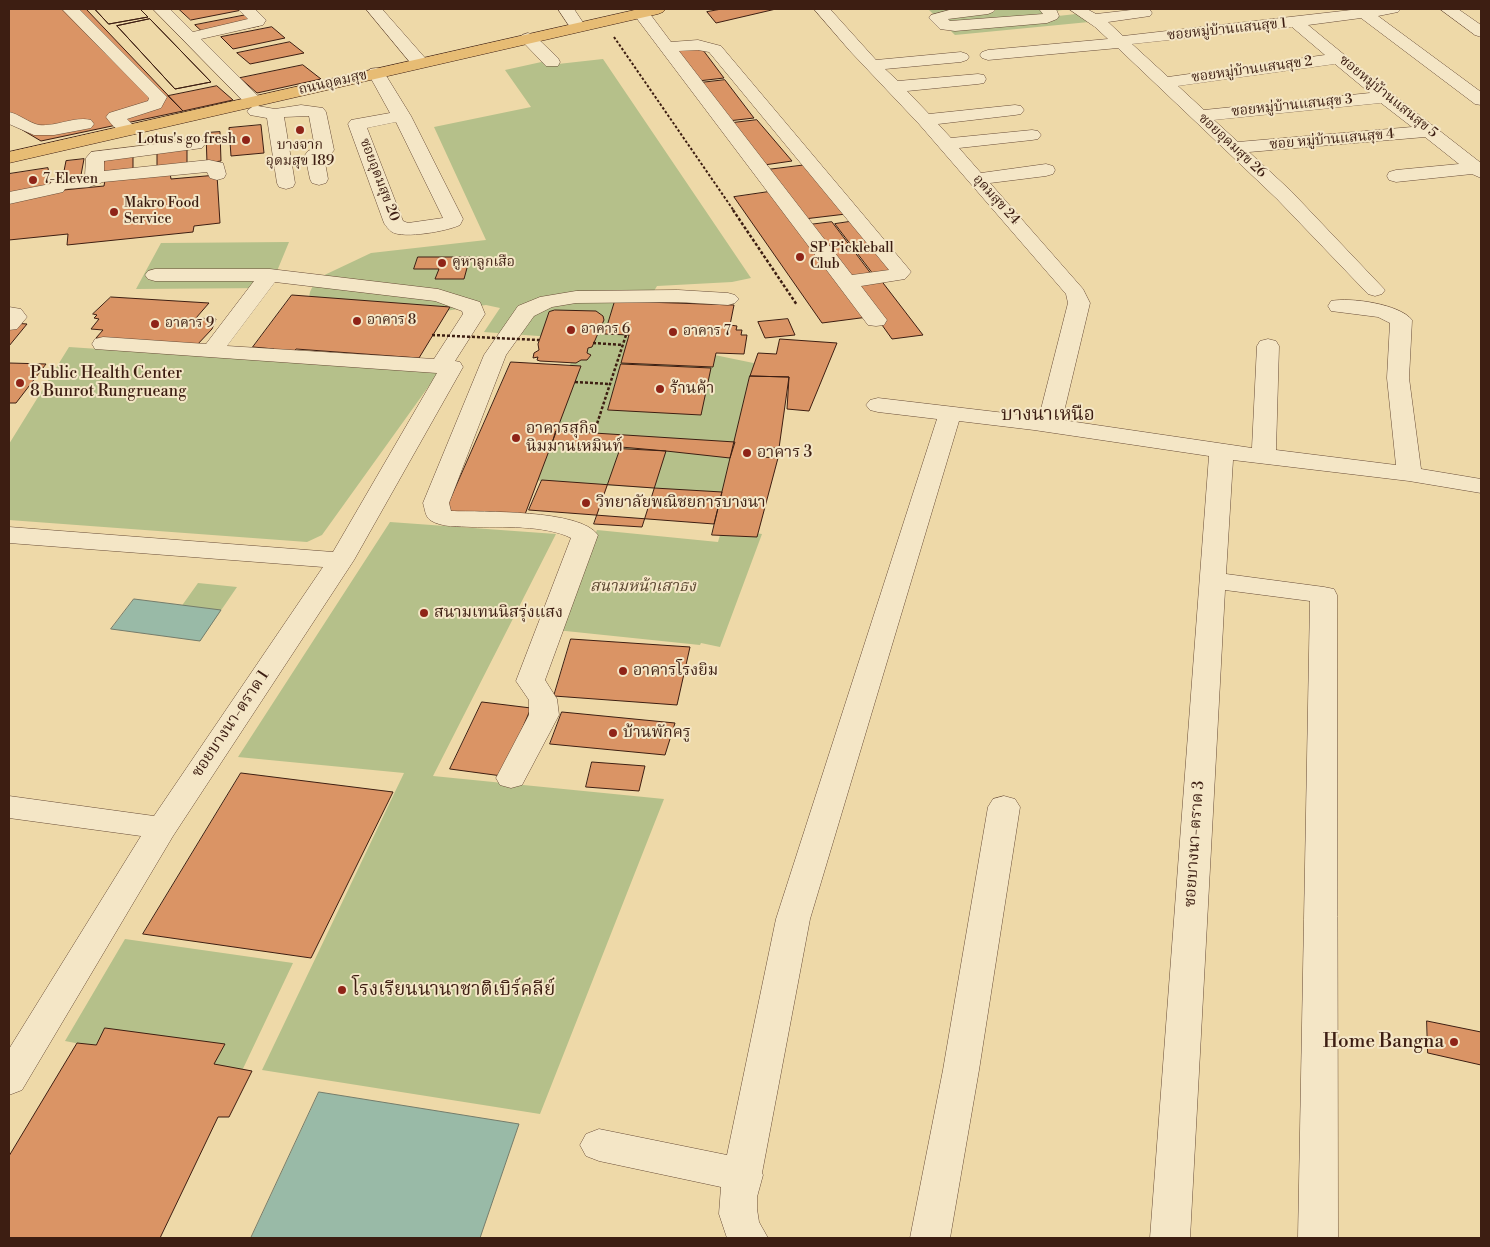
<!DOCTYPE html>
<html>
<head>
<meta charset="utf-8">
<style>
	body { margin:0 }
	#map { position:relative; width:1490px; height:1247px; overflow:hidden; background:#eed9a8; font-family:"Libre Bodoni",serif }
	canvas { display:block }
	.frame { position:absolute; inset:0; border:10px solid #3d1e12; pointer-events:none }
</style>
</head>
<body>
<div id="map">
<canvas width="1490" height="1247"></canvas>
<div class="frame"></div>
</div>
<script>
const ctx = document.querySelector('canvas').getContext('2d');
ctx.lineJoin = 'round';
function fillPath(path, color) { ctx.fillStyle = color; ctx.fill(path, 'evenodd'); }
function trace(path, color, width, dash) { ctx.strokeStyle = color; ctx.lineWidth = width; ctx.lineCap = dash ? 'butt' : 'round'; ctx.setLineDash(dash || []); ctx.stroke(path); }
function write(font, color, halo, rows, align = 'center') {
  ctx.font = font + ' "Libre Bodoni","Noto Serif Thai",serif'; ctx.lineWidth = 4; ctx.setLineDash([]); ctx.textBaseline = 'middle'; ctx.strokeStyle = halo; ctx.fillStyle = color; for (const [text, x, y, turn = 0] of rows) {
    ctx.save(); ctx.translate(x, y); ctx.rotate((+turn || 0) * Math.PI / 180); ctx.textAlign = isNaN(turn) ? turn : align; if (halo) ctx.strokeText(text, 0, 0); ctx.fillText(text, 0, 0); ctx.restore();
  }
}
const green = new Path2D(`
	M 943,9 L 1070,9 L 1055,11 L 1058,16 L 1076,14 L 1089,22 L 955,35 L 929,10 Z
	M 555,59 L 558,64 L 603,59 L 751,278 L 732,282 L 657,286 L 627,337 L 768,366 L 735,494 L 530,480 L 579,339 L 484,332 L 500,308 L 486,305 L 438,312 L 308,303 L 310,292 L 316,279 L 371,253 L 486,240 L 434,127 L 531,107 L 505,70 Z
	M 289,242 L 270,288 L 136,289 L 161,243 Z
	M 69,347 L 439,372 L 322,535 L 307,542 L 9,520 L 9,444 Z
	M 390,522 L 556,534 L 433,776 L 664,799 L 540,1114 L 262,1070 L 404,773 L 238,757 Z
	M 722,528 L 762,534 L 720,647 L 701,643 L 700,645 L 556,630 L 597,530 L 718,542 Z
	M 198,583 L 237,587 L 200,641 L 161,635 Z
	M 125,939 L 293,963 L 240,1075 L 65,1041 Z`);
const water = new Path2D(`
	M 134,599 L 221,610 L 200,641 L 111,629 Z
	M 319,1092 L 519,1124 L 480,1238 L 251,1238 Z`);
const building = new Path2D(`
	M 9,9 L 86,9 L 183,111 L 41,141 L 9,122 Z
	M 95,9 L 140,9 L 148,17 L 109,24 Z
	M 95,9 L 140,9 L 148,17 L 109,24 Z
	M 179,9 L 240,9 L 242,10 L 191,20 Z
	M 722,9 L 776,9 L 716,23 L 707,12 Z
	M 246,15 L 259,26 L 207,36 L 195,25 Z
	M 150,19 L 211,82 L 175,89 L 117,26 Z
	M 150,19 L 211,82 L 175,89 L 117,26 Z
	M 272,27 L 285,38 L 233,49 L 221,37 Z
	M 290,42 L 304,53 L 250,64 L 237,53 Z
	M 700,46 L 724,78 L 698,81 L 674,49 Z
	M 303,65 L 321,79 L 257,93 L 240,78 Z
	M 725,80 L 754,118 L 728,121 L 699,83 Z
	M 217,86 L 233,100 L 183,111 L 168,96 Z
	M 757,120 L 792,161 L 764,165 L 732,123 Z
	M 261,125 L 264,153 L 231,156 L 229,128 Z
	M 220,132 L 221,161 L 207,163 L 206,133 Z
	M 187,150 L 187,165 L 157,168 L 157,153 Z
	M 133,154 L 133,170 L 103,173 L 104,157 Z
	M 84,159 L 81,175 L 63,176 L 66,161 Z
	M 806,165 L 846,214 L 804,219 L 766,170 Z
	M 48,168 L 51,187 L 9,193 L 9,174 Z
	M 170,173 L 171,179 L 217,175 L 220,223 L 194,226 L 193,232 L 67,245 L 68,234 L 9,240 L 9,200 L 43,192 L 104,186 L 105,180 Z
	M 775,191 L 868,317 L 822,323 L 734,197 Z
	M 855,221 L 894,271 L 873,274 L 835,224 Z
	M 832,222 L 872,275 L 849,279 L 808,225 Z
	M 418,257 L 470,257 L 464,279 L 435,279 L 439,269 L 414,269 Z
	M 880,279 L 923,335 L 892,339 L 852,283 Z
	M 292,295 L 450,307 L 419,358 L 296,349 L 293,353 L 272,352 L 274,349 L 253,347 Z
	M 111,297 L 209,303 L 196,318 L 216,319 L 212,329 L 196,346 L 96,338 L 103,330 L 91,329 L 99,319 L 94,318 L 97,315 L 93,314 Z
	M 615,301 L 734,305 L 730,325 L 737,326 L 736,330 L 742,330 L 741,335 L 747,335 L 744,354 L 716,353 L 713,367 L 621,363 L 629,335 L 605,334 Z
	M 555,310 L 596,311 L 603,316 L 604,320 L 592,347 L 588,348 L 587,353 L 591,355 L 587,360 L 581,360 L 576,363 L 540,361 L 537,360 L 538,357 L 533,358 L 534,353 L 539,350 L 538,344 L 549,312 Z
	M 788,319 L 795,335 L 765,338 L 758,322 Z
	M 12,323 L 27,324 L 9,346 L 9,327 Z
	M 780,339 L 837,343 L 809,411 L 787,409 L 789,377 L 750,376 L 758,353 L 776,354 Z
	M 511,362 L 581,366 L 524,517 L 445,512 Z
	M 9,363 L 46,364 L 16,403 L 9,403 Z
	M 621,364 L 711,368 L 701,415 L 608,410 Z
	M 750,376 L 789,377 L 779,448 L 763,448 L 762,457 L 778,458 L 757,537 L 712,535 Z
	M 556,431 L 594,433 L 735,442 L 730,458 L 666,451 L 552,445 Z
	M 621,447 L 666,451 L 642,527 L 594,524 Z
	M 542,480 L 654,488 L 722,492 L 714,524 L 529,510 Z
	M 571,639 L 690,647 L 677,705 L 554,696 Z
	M 482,702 L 531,708 L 502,776 L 450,769 Z
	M 562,712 L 675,723 L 665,755 L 550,744 Z
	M 592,762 L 645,766 L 639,791 L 586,787 Z
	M 241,773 L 393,792 L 311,958 L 143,934 Z
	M 1427,1021 L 1481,1032 L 1481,1065 L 1428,1053 Z
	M 105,1028 L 225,1044 L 214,1064 L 252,1071 L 229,1117 L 218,1117 L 160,1238 L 9,1238 L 9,1156 L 77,1043 L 96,1045 Z`);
const pathFar1 = new Path2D(`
	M 614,37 L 734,211`);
const path = new Path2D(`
	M 733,210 L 797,305
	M 593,343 L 623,345
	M 575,382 L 610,384
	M 594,433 L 626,335`);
const minor = new Path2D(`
	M 62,9 L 79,9 L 167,97 L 161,108 L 127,119 L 138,130 L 135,134 C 123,137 113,127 106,117 L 109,113 L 148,101 L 149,98 Z
	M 153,9 L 170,9 L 193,32 L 248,19 L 238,9 L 255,9 L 266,20 L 263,25 L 201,39 L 260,98 L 263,102 L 258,106 L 275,109 L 301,105 L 323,108 L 326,112 L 334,150 L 331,154 L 324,157 L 328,179 L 326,183 L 319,185 L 312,183 L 310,179 L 305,155 L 308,151 L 315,148 L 309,116 L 284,117 L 295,183 L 293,187 L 286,189 L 279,187 L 277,183 L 267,118 L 250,115 L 247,111 L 252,107 L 248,106 Z
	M 366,9 L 382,9 L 426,59 L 428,63 L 426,67 L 414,67 Z
	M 558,9 L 574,9 L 586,27 L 584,30 L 572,30 Z
	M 639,9 L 647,10 L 671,42 L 698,40 L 721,46 L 908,268 L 911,272 L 905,279 L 861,286 L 887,320 L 884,325 L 876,326 L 868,325 L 635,16 L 633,13 ZM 698,50 L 709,52 L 889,270 L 852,275 L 679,51 Z
	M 814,9 L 830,9 L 876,60 L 961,52 L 967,54 L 969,57 L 967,60 L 961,62 L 885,69 L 898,81 L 978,74 L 984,75 L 986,79 L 984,83 L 978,84 L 907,91 L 929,114 L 1015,105 L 1021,106 L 1024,110 L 1021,114 L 1015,115 L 938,124 L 951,138 L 1032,130 L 1038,131 L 1041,135 L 1038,139 L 1032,140 L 959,148 L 981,173 L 1046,164 L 1053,166 L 1055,170 L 1053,174 L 1046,176 L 990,183 L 1083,289 L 1090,303 L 1062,420 L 1252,448 L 1257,346 L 1260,341 L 1268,339 L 1276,341 L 1279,346 L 1276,450 L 1396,465 L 1387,378 L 1390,323 L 1378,317 L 1331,311 L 1328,306 L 1331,301 C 1350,297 1400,304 1412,320 L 1409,378 L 1421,469 L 1481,479 L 1481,493 L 1409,481 L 1233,460 L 1226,574 L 1324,587 L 1334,589 L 1337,595 L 1338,1238 L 1298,1238 L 1310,601 L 1225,590 L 1190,1238 L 1150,1238 L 1209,456 L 1034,430 L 959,421 L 810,919 L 762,1173 L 763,1175 L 757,1197 L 757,1209 L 759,1222 L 768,1238 L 727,1238 L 719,1214 L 721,1187 L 599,1161 L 586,1156 L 580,1145 L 586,1134 L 599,1129 L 727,1155 L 776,919 L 937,419 L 878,412 L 870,410 L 866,405 L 870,400 L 878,398 L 1039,417 L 1068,303 L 1066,294 L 919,124 L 850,51 Z
	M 953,9 L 996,9 L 993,12 L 988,14 L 948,19 L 950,21 L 1043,14 L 1039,9 L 1056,9 L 1059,16 L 1057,19 L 1047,23 L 955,31 L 940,29 L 929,18 L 931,15 Z
	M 1069,9 L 1087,9 L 1096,14 L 1140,9 L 1150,10 L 1152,13 L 1150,16 L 1108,22 L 1123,36 L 1360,9 L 1401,9 L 1398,12 L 1378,16 L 1481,92 L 1481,105 L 1475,104 L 1361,18 L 1308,25 L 1391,93 L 1481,163 L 1481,178 L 1472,174 L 1396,182 L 1389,180 L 1387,176 L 1389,172 L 1396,170 L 1459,164 L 1425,137 L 1249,152 L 1291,191 L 1385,290 L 1382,294 L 1375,296 L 1368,294 L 1277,199 L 1118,48 L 988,60 L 982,58 L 980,55 L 982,52 L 988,50 L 1108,39 L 1095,27 ZM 1292,27 L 1325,55 L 1168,77 L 1132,44 ZM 1335,64 L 1370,93 L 1204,110 L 1178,86 ZM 1381,103 L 1412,127 L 1238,142 L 1214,120 Z
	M 1440,9 L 1458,9 L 1481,25 L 1481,37 L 1475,35 Z
	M 528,33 L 534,35 L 558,58 L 560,62 L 558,66 L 546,66 L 522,41 L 520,38 L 522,35 Z
	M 376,68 L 382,69 L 411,116 L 463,219 L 460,225 C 448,231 404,239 392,232 C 389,230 386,226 384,223 L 348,124 L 351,120 L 390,113 L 368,73 L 370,69 ZM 396,122 L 443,218 L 408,223 L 403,221 L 367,128 Z
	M 9,112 C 19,114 29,123 39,125 C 56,127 74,116 91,120 L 94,124 L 91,128 L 54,135 L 34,135 L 9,124 Z
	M 196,139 L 202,140 L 205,144 L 202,148 L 104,161 L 104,171 L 209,160 L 223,163 L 226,174 L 224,178 L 217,180 L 210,178 L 207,172 L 103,182 L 89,187 L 65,189 L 63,192 L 9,204 L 9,192 L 50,184 C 56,175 75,177 85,176 L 86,158 L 91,152 Z
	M 155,269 L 270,269 L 438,289 L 480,302 L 485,314 L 455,361 L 460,362 L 463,367 L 354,560 L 173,836 L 22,1090 L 9,1095 L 9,1049 L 141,836 L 9,818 L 9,796 L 154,816 L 323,567 L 9,543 L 9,527 L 333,552 L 437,373 L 95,349 L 92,344 L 95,339 L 103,337 L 206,344 L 254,281 L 155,281 L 148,279 L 145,275 L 148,271 ZM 275,282 L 435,301 L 462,311 L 463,314 L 434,359 L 227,346 Z
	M 678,290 L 728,293 L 735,295 L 739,299 L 735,303 L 728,305 L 678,302 L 576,303 L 552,307 L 534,316 L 506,355 L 449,503 L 451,511 C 482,512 580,509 598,535 L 545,680 L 557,699 L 559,715 L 522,785 L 511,788 L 500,785 L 496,778 L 529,715 L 529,700 L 516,681 L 571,538 C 546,525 500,527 472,527 C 459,526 442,528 430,520 C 425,516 425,509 423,503 L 484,355 L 518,306 L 540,297 L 576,291 Z
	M 9,307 L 21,309 L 27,317 L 17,329 L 9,330 Z
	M 1004,796 L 1015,799 L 1020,807 L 979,1070 L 950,1238 L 910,1238 L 943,1070 L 988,807 L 993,799 Z`);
const major = new Path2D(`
	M 639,9 L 666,9 L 663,12 L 658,14 L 9,163 L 9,152 Z`);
const pathBridge = new Path2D(`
	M 432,335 L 539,340`);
const markers = [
	[300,130,5,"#8f2418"],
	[246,140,5,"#8f2418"],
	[33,180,5,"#8f2418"],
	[114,212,5,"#8f2418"],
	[800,257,5,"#8f2418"],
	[442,263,5,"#8f2418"],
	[357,321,5,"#8f2418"],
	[155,324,5,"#8f2418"],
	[571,330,5,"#8f2418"],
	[673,332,5,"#8f2418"],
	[20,383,5,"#8f2418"],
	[660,389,5,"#8f2418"],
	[516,438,5,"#8f2418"],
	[747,453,5,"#8f2418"],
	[586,503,5,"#8f2418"],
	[424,613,5,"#8f2418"],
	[623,671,5,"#8f2418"],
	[613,733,5,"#8f2418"],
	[342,990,5,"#8f2418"],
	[1454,1042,5,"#8f2418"]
];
const farStreetnames = [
	["ซอยหมู่บ้านแสนสุข 1",1227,30,-6],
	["ซอยหมู่บ้านแสนสุข 2",1252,70,-8],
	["ถนนอุดมสุข",333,83,-13],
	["ซอยหมู่บ้านแสนสุข 5",1388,97,39],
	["ซอยหมู่บ้านแสนสุข 3",1292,106,-6],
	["ซอย หมู่บ้านแสนสุข 4",1332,140,-5],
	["ซอยอุดมสุข 26",1232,146,43],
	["ซอยอุดมสุข 20",379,180,69],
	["อุดมสุข 24",996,200,48]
];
const farPoinames = [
	["Lotus's go fresh",236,140,"right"],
	["บางจาก",300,146,"center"],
	["อุดมสุข 189",300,162,"center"],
	["7-Eleven",43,180],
	["Makro Food",124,204],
	["Service",124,220],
	["SP Pickleball",810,249],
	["Club",810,265],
	["คูหาลูกเสือ",452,263],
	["อาคาร 8",367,321],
	["อาคาร 9",165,324],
	["อาคาร 6",581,330],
	["อาคาร 7",683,332]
];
const poiNames = [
	["Public Health Center",30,374],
	["8 Bunrot Rungrueang",30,392],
	["ร้านค้า",670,389],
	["อาคารสุกิจ",526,429],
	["นิมมานเหมินท์",526,447],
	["อาคาร 3",757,453],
	["วิทยาลัยพณิชยการบางนา",596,503],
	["สนามเทนนิสรุ่งแสง",434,613],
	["อาคารโรงยิม",633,671],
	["บ้านพักครู",623,733]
];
const parkNames = [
	["สนามหน้าเสาธง",643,587]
];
const streetNames = [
	["ซอยบางนา-ตราด 1",231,724,-56],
	["ซอยบางนา-ตราด 3",1195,844,-86]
];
const quarterNames = [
	["บางนาเหนือ",1048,415]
];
const nearPoinames = [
	["โรงเรียนนานาชาติเบิร์คลีย์",352,990],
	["Home Bangna",1444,1042,"right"]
];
fillPath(green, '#b5c08a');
fillPath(water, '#99baa7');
trace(water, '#747c6b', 1);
fillPath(building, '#da9465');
trace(building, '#3d1e12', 1);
trace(minor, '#694d38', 1);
trace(major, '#3d1e12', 1);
trace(pathFar1, '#3d1e12', 2, [2.5, 2]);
trace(path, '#3d1e12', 2.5, [3, 2]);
fillPath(minor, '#f4e6c6');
fillPath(major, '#e7bc74');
trace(pathBridge, '#3d1e12', 2.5, [3, 2]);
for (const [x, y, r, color] of markers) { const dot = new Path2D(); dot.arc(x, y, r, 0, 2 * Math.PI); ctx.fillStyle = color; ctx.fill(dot); trace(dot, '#f4e6c6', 2); }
write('14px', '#3d1e12', '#f4e6c6', farStreetnames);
write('14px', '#3d1e12', '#f4e6c6', farPoinames, 'left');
write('16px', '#3d1e12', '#f4e6c6', poiNames, 'left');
write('italic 16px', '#5b4630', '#f4e6c6', parkNames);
write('16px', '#3d1e12', '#f4e6c6', streetNames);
write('19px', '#3d1e12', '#f4e6c6', quarterNames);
write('19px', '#3d1e12', '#f4e6c6', nearPoinames, 'left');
</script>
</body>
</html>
